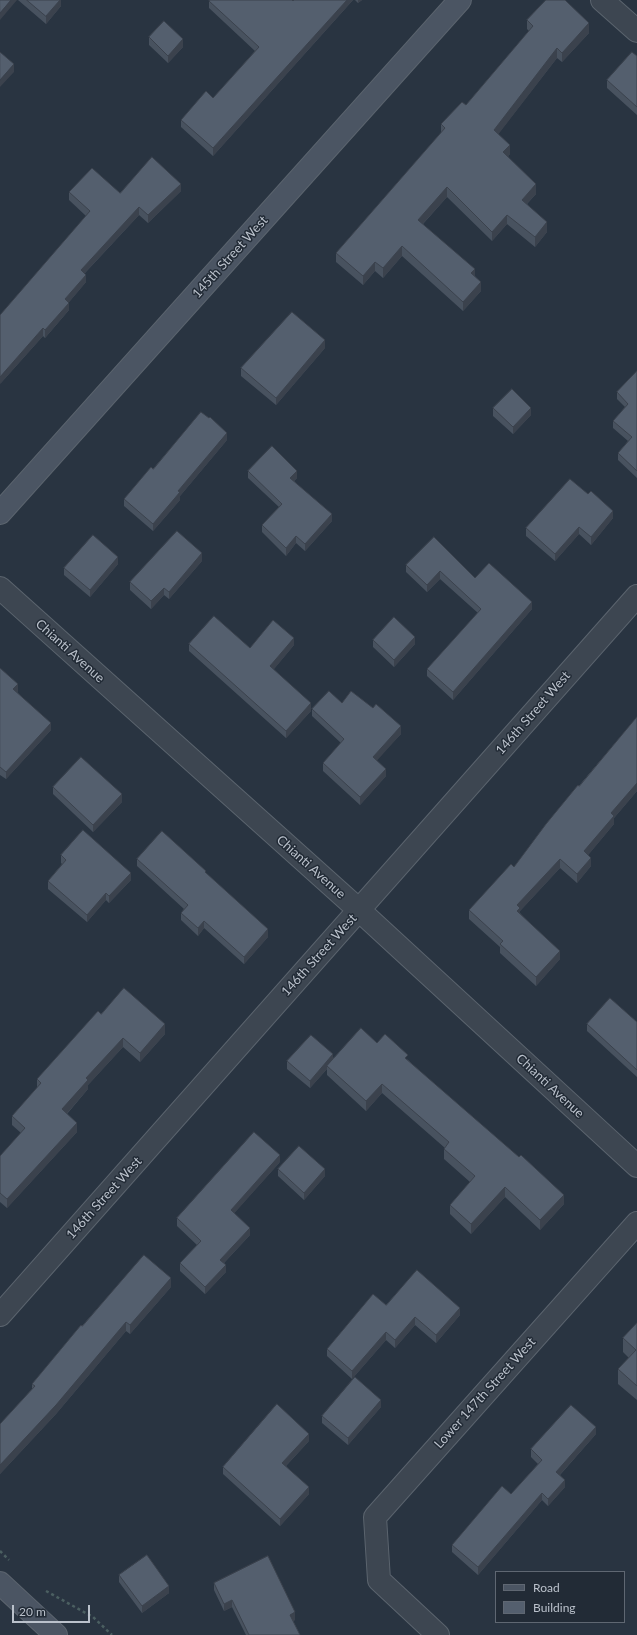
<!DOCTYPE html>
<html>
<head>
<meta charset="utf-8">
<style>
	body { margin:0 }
	#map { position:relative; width:637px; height:1635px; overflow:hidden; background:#293441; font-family:Lato,sans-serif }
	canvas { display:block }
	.legend { position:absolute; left:495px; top:1571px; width:130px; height:52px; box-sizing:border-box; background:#222b36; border:1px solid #5f6772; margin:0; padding:5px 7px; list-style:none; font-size:12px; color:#bac1cb }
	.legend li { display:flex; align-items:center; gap:8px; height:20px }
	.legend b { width:20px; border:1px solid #5f6772 }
	.scale { position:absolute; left:12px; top:1605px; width:78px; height:18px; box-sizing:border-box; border:2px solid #bac1cb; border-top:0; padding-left:5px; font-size:12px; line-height:14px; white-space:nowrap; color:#bac1cb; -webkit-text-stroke:3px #222b36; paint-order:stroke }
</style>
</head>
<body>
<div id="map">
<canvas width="637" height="1635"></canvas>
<ul class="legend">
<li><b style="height:5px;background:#4b5563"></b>Road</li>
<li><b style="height:11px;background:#545f6e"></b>Building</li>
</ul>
<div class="scale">20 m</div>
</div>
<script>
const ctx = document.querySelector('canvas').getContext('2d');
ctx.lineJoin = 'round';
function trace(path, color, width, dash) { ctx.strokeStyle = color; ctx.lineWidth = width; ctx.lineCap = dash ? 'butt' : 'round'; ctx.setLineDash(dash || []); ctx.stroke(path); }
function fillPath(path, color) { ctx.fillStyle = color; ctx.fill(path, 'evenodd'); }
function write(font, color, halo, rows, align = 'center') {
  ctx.font = font + ' Lato,sans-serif'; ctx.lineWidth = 3; ctx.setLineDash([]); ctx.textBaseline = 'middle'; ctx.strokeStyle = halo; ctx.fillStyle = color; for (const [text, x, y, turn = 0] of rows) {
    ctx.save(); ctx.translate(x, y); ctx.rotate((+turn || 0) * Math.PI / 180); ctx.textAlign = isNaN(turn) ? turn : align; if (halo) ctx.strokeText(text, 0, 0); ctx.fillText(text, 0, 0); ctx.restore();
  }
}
const path = new Path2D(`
	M 0,1551 L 9,1560
	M 46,1591 L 93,1617 L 112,1635`);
const street = new Path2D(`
	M 602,0 L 637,31
	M 0,588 L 359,910 L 637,1166
	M 0,1315 L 637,596
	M 438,1635 L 379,1580 L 375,1517 L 637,1223`);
const secondary = new Path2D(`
	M 0,513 L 460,0
	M 0,1583 L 56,1635`);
const wall = new Path2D(`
	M 18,0 L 61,0 L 61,6 L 46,24 Z
	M 294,0 L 353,0 L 213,156 L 181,127 L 181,120 L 213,98 L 255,51 L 209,8 L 209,1 L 293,1 Z
	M 355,0 L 362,0 L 358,3 Z
	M 527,20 L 589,33 L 562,62 L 557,58 L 498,134 L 510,154 L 508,156 L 536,194 L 527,204 L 547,232 L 535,247 L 507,224 L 492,241 L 447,197 L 423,224 L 475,276 L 481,291 L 463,311 L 402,256 L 383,278 L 375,271 L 363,285 L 336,262 L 336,253 L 441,133 L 441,124 L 466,105 L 529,31 L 527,29 Z
	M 149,37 L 183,47 L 168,63 L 149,45 Z
	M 637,56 L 637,115 L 607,88 L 607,80 Z
	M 181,191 L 148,223 L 139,215 L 85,273 L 86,282 L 69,302 L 69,310 L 45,338 L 43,336 L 0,384 L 86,216 L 69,200 L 69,192 L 120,193 Z
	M 325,348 L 276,405 L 241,376 L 241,368 Z
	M 637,371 L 637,478 L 618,460 L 618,453 L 628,441 L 613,428 L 613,421 L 625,407 L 617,399 L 617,392 Z
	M 493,408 L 531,415 L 513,434 L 493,416 Z
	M 227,440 L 180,496 L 180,500 L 153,531 L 124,506 L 124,499 L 153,469 Z
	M 248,471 L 297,478 L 294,481 L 332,521 L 305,551 L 296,543 L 286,556 L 262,532 L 262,525 L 279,507 L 248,478 Z
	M 588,494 L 613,518 L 591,545 L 579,534 L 555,561 L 526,536 L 526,528 Z
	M 202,561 L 169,599 L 164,595 L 151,609 L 130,590 L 130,582 Z
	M 118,564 L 90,597 L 64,575 L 64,568 Z
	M 406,565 L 475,578 L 532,609 L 453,700 L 427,676 L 427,669 L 478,613 L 440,579 L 427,592 L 406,572 Z
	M 373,640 L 415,644 L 394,667 L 373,647 Z
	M 189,644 L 250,648 L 294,645 L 273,670 L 311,711 L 286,738 L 189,651 Z
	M 0,668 L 18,691 L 17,692 L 51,730 L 6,779 L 0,775 Z
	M 342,703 L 401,734 L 376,760 L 386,776 L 360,805 L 323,771 L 323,763 L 341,743 L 312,716 L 312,709 Z
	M 637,717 L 637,791 L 614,818 L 614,824 L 588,855 L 591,866 L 577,883 L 560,868 L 520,911 L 520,913 L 560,959 L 536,986 L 500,953 L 500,947 L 469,919 L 469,910 L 514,867 L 579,786 Z
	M 53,787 L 122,802 L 93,832 L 53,794 Z
	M 61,855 L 131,880 L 109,903 L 106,900 L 87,922 L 48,889 L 48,881 L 62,864 L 61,863 Z
	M 137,859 L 206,873 L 268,937 L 244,964 L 204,928 L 198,936 L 181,920 L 181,913 L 184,909 L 137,866 Z
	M 101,1014 L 165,1034 L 140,1062 L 123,1047 L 88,1085 L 88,1089 L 67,1114 L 77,1132 L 7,1208 L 0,1202 L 0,1156 L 21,1133 L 12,1125 L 12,1116 L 37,1088 L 37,1079 Z
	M 637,1022 L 637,1077 L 587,1031 L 587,1024 Z
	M 377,1043 L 408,1060 L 564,1204 L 540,1230 L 505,1197 L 471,1234 L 450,1214 L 450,1205 L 470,1182 L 444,1159 L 444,1149 L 445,1148 L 382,1093 L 366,1111 L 327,1075 L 327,1069 L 310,1088 L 287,1069 L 287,1061 L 333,1058 Z
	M 280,1162 L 234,1213 L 250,1235 L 224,1263 L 226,1272 L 205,1294 L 180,1271 L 180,1263 L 197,1245 L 177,1226 L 177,1218 Z
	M 278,1169 L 325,1176 L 304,1200 L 278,1176 Z
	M 171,1287 L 130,1334 L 126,1331 L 56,1414 L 0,1474 L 0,1424 L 32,1389 L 32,1384 L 82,1326 Z
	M 386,1305 L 460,1315 L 436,1343 L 415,1325 L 395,1348 L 386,1340 L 352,1379 L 327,1356 L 327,1349 Z
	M 637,1323 L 637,1400 L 618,1384 L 618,1369 L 629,1358 L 623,1352 L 623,1338 Z
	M 381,1407 L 348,1445 L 322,1423 L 322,1416 Z
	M 596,1434 L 560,1475 L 565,1487 L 548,1506 L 542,1500 L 478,1575 L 452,1552 L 452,1545 L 511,1494 L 538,1464 L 531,1457 L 531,1449 Z
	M 309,1441 L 286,1466 L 309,1494 L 280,1526 L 223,1474 L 223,1467 Z
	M 119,1575 L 169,1593 L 142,1613 L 119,1582 Z
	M 214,1583 L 295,1620 L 293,1621 L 300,1635 L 246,1635 L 232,1607 L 224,1611 L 214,1590 Z`);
const shadedWall = new Path2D(`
	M 11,0 L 17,0 L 0,20 L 0,13 Z
	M 60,0 L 61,0 L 61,6 L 46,24 L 46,16 Z
	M 347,0 L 353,0 L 213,156 L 213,148 Z
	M 358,0 L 362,0 L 358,3 Z
	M 589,23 L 589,33 L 562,62 L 562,53 Z
	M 183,39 L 183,47 L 168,63 L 168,56 Z
	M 557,48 L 557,58 L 494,140 L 494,130 Z
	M 14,64 L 14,72 L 0,87 L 0,80 Z
	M 510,145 L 510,154 L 503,161 L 503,152 Z
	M 181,184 L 181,191 L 148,223 L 148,215 Z
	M 536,184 L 536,194 L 522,209 L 522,200 Z
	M 447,187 L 447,197 L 418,229 L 418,220 Z
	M 139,207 L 139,215 L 81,277 L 81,270 Z
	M 507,215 L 507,224 L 492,241 L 492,232 Z
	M 547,222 L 547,232 L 535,247 L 535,237 Z
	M 402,246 L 402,256 L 383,278 L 383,268 Z
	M 375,262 L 375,271 L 363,285 L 363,276 Z
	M 475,269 L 475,279 L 471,273 Z
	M 86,275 L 86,282 L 65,307 L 65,299 Z
	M 481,282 L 481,291 L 463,311 L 463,302 Z
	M 69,303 L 69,310 L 45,338 L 45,330 Z
	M 43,328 L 43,336 L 0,384 L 0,377 Z
	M 325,340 L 325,348 L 276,405 L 276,398 Z
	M 531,408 L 531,415 L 513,434 L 513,427 Z
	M 227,433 L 227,440 L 180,496 L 180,500 L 153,531 L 153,524 L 178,491 Z
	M 297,471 L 297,478 L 290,485 L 290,478 Z
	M 613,511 L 613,518 L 591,545 L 591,537 Z
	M 332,514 L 332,521 L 305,551 L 305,544 Z
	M 579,527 L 579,534 L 555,561 L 555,554 Z
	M 296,536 L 296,543 L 286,556 L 286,548 Z
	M 202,553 L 202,561 L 169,599 L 169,592 Z
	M 118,557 L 118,564 L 90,597 L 90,590 Z
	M 440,571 L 440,579 L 427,592 L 427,585 Z
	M 164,588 L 164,595 L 151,609 L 151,601 Z
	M 532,602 L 532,609 L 453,700 L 453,692 Z
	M 415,637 L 415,644 L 394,667 L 394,660 Z
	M 294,638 L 294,645 L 270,674 L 270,666 Z
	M 18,684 L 18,691 L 13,696 L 13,689 Z
	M 311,703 L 311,711 L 286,738 L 286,731 Z
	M 51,723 L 51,730 L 6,779 L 6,772 Z
	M 401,726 L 401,734 L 373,765 L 373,757 Z
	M 386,769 L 386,776 L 360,805 L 360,797 Z
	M 637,783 L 637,791 L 614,818 L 614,824 L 584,860 L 584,851 L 611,813 Z
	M 122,794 L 122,802 L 93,832 L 93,825 Z
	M 591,858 L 591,866 L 577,883 L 577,874 Z
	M 560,859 L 560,868 L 520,911 L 520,917 L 517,919 L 517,905 Z
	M 131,873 L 131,880 L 109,903 L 109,896 Z
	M 106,893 L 106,900 L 87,922 L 87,915 Z
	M 204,921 L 204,928 L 198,936 L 198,928 Z
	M 268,929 L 268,937 L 244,964 L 244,957 Z
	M 560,951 L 560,959 L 536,986 L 536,977 Z
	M 165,1024 L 165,1034 L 140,1062 L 140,1053 Z
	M 123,1038 L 123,1047 L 88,1085 L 88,1089 L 62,1119 L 62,1109 L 86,1078 Z
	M 333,1054 L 333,1062 L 327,1066 L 327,1069 L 310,1088 L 310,1081 Z
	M 382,1084 L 382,1093 L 366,1111 L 366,1101 Z
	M 77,1123 L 77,1132 L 7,1208 L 7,1199 Z
	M 280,1155 L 280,1162 L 231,1217 L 231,1210 Z
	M 325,1169 L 325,1176 L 304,1200 L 304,1193 Z
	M 505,1187 L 505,1197 L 471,1234 L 471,1224 Z
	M 564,1195 L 564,1204 L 540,1230 L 540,1220 Z
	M 250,1228 L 250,1235 L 220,1267 L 220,1260 Z
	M 226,1265 L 226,1272 L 205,1294 L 205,1287 Z
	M 171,1278 L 171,1287 L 130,1334 L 130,1325 Z
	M 460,1308 L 460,1315 L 436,1343 L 436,1335 Z
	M 415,1317 L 415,1325 L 395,1348 L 395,1340 Z
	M 126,1322 L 126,1331 L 56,1414 L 0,1474 L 0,1465 Z
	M 386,1332 L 386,1340 L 352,1379 L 352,1371 Z
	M 381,1400 L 381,1407 L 348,1445 L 348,1438 Z
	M 596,1427 L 596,1434 L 556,1479 L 556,1472 Z
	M 309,1434 L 309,1441 L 282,1470 L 282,1463 Z
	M 565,1480 L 565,1487 L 548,1506 L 548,1499 Z
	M 309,1487 L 309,1494 L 280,1526 L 280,1519 Z
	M 542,1493 L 542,1500 L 478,1575 L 478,1567 Z
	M 169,1586 L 169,1593 L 142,1613 L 142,1606 Z
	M 232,1600 L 232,1607 L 224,1611 L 224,1604 Z
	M 295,1612 L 295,1620 L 290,1622 L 290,1615 Z`);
const building = new Path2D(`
	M 0,0 L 11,0 L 0,13 Z
	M 27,0 L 60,0 L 46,16 Z
	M 210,0 L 292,0 L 293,1 L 294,0 L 347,0 L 213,148 L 181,120 L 206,91 L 213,98 L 259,47 L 209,1 Z
	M 546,0 L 565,0 L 589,23 L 562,53 L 557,48 L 494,130 L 510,145 L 503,152 L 536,184 L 522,200 L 547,222 L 535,237 L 507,215 L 492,232 L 447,187 L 418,220 L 475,269 L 471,273 L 481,282 L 463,302 L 402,246 L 383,268 L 375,262 L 363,276 L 336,253 L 445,128 L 441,124 L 462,102 L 466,105 L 533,26 L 527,20 Z
	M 164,21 L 183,39 L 168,56 L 149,37 Z
	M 0,52 L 14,64 L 0,80 Z
	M 632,52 L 637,56 L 637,107 L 607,80 Z
	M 152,157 L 181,184 L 148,215 L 139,207 L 81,270 L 86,275 L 65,299 L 69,303 L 45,330 L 43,328 L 0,377 L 0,315 L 90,211 L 69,192 L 92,168 L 120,193 Z
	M 292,312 L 325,340 L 276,398 L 241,368 Z
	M 637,371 L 637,471 L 618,453 L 632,437 L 613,421 L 628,404 L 617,392 Z
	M 512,389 L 531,408 L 513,427 L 493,408 Z
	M 201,412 L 209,418 L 210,417 L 227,433 L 178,491 L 180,492 L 153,524 L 124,499 L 151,467 L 153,469 Z
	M 272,446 L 297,471 L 290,478 L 332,514 L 305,544 L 296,536 L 286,548 L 262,525 L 282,504 L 248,471 Z
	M 570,479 L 588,494 L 591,491 L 613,511 L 591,537 L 579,527 L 555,554 L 526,528 Z
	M 177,531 L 202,553 L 169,592 L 164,588 L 151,601 L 130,582 Z
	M 93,535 L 118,557 L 90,590 L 64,568 Z
	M 434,537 L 475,578 L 489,563 L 532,602 L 453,692 L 427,669 L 481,609 L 440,571 L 427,585 L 406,565 Z
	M 214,616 L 250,648 L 273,620 L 294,638 L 270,666 L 311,703 L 286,731 L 189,644 Z
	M 394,617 L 415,637 L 394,660 L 373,640 Z
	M 0,668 L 18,684 L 13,689 L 51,723 L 6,772 L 0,767 Z
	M 329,691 L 342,703 L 351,691 L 373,708 L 376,704 L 401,726 L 373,757 L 386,769 L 360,797 L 323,763 L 344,739 L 312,709 Z
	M 637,717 L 637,783 L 611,813 L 614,816 L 584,851 L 591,858 L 577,874 L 560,859 L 517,905 L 520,908 L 517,911 L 560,951 L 536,977 L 500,944 L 503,941 L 469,910 L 511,864 L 514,867 L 546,824 L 578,785 L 579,786 Z
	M 81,757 L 122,794 L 93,825 L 53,787 Z
	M 83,830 L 131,873 L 109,896 L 106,893 L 87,915 L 48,881 L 66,860 L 61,855 Z
	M 162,831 L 206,871 L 205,872 L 268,929 L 244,957 L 204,921 L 198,928 L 181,913 L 188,905 L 137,859 Z
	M 124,988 L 165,1024 L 140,1053 L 123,1038 L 86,1078 L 88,1080 L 62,1109 L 77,1123 L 7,1199 L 0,1193 L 0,1156 L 25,1128 L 12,1116 L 41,1083 L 37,1079 L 98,1011 L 101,1014 Z
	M 610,998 L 637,1022 L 637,1070 L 587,1024 Z
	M 361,1028 L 377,1043 L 385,1034 L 408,1055 L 405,1058 L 519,1157 L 521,1155 L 564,1195 L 540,1220 L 505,1187 L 471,1224 L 450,1205 L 475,1176 L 444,1149 L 449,1142 L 382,1084 L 366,1101 L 327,1066 Z
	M 311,1035 L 333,1054 L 310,1081 L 287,1061 Z
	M 254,1132 L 280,1155 L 231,1210 L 250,1228 L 220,1260 L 226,1265 L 205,1287 L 180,1263 L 201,1241 L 177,1218 Z
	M 299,1146 L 325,1169 L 304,1193 L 278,1169 Z
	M 144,1255 L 171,1278 L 130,1325 L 126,1322 L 56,1405 L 0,1465 L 0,1424 L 35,1386 L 32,1384 L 81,1325 L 82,1326 Z
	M 417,1270 L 460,1308 L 436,1335 L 415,1317 L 395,1340 L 386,1332 L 352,1371 L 327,1349 L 373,1294 L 386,1305 Z
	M 637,1323 L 637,1386 L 618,1369 L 636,1350 L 623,1338 Z
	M 355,1377 L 381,1400 L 348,1438 L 322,1416 Z
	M 277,1404 L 309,1434 L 282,1463 L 309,1487 L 280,1519 L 223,1467 Z
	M 571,1405 L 596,1427 L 556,1472 L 565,1480 L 548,1499 L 542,1493 L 478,1567 L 452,1545 L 502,1486 L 511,1494 L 542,1460 L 531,1449 Z
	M 147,1555 L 169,1586 L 142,1606 L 119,1575 Z
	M 268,1556 L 295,1612 L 290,1615 L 300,1635 L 249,1635 L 232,1600 L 224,1604 L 214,1583 Z`);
const streetNames = [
	["145th Street West",230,257,-48],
	["Chianti Avenue",70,651,42],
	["146th Street West",533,713,-49],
	["Chianti Avenue",311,867,42],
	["146th Street West",319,955,-48],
	["Chianti Avenue",550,1086,43],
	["146th Street West",104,1198,-48],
	["Lower 147th Street West",485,1393,-48]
];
trace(street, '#5b646e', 24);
trace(secondary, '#5b646e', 24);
trace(path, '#4b5f61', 2.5, [3, 3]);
trace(street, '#3d4651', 22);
trace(secondary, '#4b5563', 22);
fillPath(wall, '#48525f');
fillPath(shadedWall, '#3b424d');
fillPath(building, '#545f6e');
trace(building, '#3b424d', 1);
write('13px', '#bac1cb', '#222b36', streetNames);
</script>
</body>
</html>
